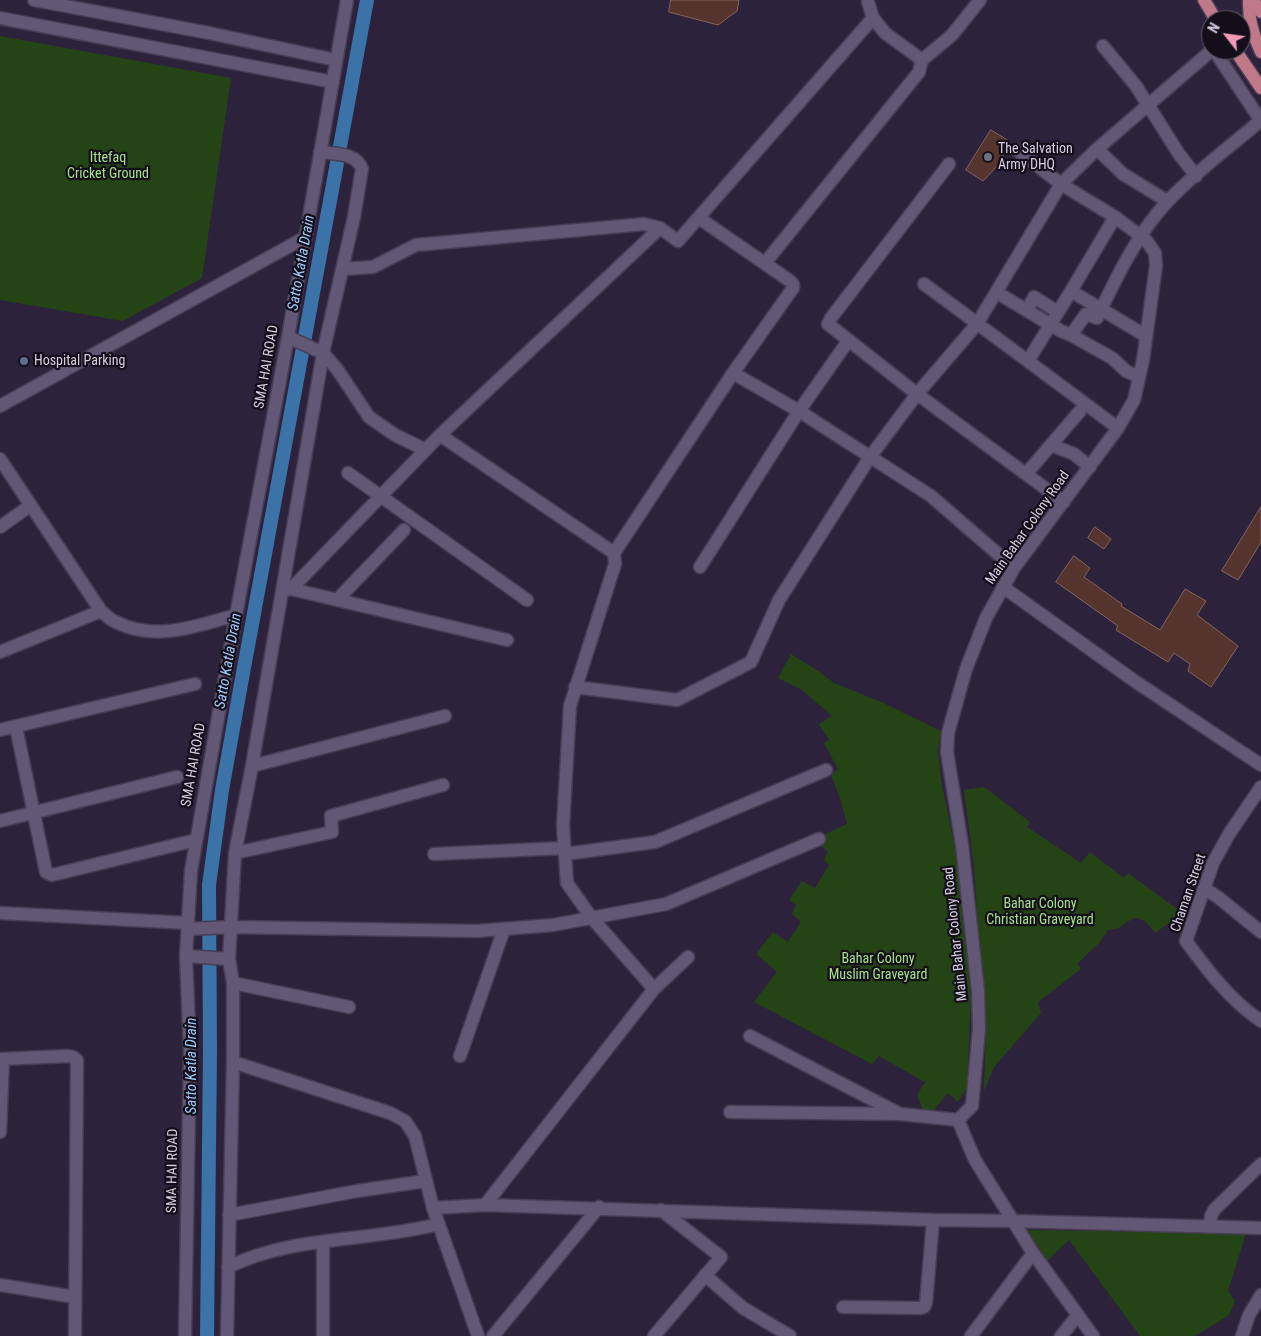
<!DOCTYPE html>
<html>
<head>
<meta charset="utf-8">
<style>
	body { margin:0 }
	#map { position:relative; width:1261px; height:1336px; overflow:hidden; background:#2d223c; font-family:"Roboto Condensed",sans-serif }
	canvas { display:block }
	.north { position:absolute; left:1201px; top:10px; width:50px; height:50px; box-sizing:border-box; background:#130e1a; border:1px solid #615b6a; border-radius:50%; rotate:300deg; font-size:14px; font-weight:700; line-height:20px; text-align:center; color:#d6cfe1 }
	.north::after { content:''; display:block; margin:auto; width:18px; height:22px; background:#f19ab3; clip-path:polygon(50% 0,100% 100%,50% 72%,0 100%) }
</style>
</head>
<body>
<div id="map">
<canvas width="1261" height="1336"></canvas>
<div class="north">N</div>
</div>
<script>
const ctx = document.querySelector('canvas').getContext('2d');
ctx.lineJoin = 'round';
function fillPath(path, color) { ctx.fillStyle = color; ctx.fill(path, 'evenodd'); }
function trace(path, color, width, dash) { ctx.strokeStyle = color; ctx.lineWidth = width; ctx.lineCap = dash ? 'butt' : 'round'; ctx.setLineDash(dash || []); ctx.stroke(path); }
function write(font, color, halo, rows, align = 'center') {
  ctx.font = font + ' "Roboto Condensed",sans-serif'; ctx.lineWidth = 4.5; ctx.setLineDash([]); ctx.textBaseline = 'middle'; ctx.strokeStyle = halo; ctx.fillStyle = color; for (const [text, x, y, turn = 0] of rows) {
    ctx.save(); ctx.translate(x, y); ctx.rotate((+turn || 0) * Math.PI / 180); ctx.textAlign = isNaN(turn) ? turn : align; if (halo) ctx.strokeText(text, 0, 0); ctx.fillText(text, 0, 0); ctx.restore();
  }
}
const green = new Path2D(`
	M 0,36 L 231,78 L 202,278 L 123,321 L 0,300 Z
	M 791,654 L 818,671 L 834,683 L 881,702 L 941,731 L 938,751 L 941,780 L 958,862 L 971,993 L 967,1088 L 958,1102 L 948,1093 L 934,1110 L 923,1111 L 917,1095 L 925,1082 L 879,1056 L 872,1064 L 754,1002 L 777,972 L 756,954 L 773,932 L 788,942 L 801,922 L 792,914 L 796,905 L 789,900 L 802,881 L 815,888 L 829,865 L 824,860 L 828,851 L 821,846 L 825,834 L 847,824 L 840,798 L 831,775 L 838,769 L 824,743 L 829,740 L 819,724 L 832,716 L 802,690 L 778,678 Z
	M 984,787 L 1030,822 L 1027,827 L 1081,863 L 1090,852 L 1124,878 L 1128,873 L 1188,917 L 1180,935 L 1169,923 L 1155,933 L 1145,921 L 1136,918 L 1126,922 L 1119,928 L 1108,930 L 1099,943 L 1077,964 L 1081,969 L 1038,1002 L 1041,1013 L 994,1067 L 984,1091 L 986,1020 L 985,992 L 979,942 L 974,867 L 964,790 Z
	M 1027,1230 L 1246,1233 L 1228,1291 L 1235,1301 L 1229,1315 L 1195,1336 L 1140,1336 L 1069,1240 L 1046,1262 Z`);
const canal = new Path2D(`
	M 207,1336 L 210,1051 L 209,885 L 222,790 L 241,684 L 367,0`);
const building = new Path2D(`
	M 671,0 L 739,0 L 737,11 L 718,25 L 669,12 Z
	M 991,130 L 1009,141 L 1000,163 L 983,181 L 966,170 Z
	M 1261,507 L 1261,542 L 1238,580 L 1222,571 Z
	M 1095,527 L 1111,539 L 1104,549 L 1088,538 Z
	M 1074,556 L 1090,568 L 1084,577 L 1122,604 L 1121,606 L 1160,630 L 1185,589 L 1206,601 L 1197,615 L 1238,646 L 1211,687 L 1188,671 L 1190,664 L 1174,653 L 1168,662 L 1116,630 L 1118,626 L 1056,582 Z`);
const street = new Path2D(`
	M 34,0 L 209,33 L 336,60
	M 868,2 L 873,18 L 885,33 L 922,60 L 952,35 L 980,0
	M 0,18 L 333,82
	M 1103,46 L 1136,86 L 1179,154 L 1196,176
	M 1214,50 L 1261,121
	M 1097,149 L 1123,174 L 1167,201
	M 949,164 L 831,318 L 828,324 L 917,394 L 1064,502
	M 1115,217 L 1071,291 L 1146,336
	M 765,263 L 919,72 L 922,60
	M 342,269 L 373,267 L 416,245 L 644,224 L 660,228 L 678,241 L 873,18
	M 924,284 L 1118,428
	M 996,292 L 1061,331 L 1071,335
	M 1027,310 L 1034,297 L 1058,312
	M 288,337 L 323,353 L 337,369 L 369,417 L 395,435 L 426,450
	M 1028,361 L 1071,291
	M 733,373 L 799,411 L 931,496 L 1014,568
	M 1139,377 L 1126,371 L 1112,358 L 1071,335 L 1086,314 L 1097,318 C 1115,280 1138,232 1168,201 C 1196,171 1230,147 1261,120
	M 0,406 L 304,238
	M 440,435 L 614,553
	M 1051,445 L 1074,454 L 1090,467
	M 0,459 L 101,611
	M 348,473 L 527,600
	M 1026,474 L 1080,411
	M 0,527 L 31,505
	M 700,567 L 799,411 L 848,341
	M 1003,587 L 1136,682 L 1261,765
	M 291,589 L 440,435 L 660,228
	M 284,590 L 291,589 L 507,640
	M 337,600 L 404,530
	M 0,652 L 101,611 C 105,614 110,620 116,622 C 155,642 197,626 236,615
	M 575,687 L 677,700 L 751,662 L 779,600 L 870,457 L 917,394 L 977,324 L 1061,184 L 1097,149 L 1212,50
	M 16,727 L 46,872 L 52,875 L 196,840
	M 0,730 L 195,684
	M 252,766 L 445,716
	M 1261,787 L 1229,834 L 1213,863 L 1186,941 C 1208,971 1230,1000 1261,1021
	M 0,821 L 177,777
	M 235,853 L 332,832 L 331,816 L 443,785
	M 434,854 L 564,848
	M 565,854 L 655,842 L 826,770
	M 1204,888 L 1219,898 L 1261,932
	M 0,913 L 188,923
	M 189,929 L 230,927 L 477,931 L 553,925 L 666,904 L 819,839
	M 186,956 L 229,959
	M 233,983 L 349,1007
	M 654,989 L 591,917 L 567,883 L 563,826 L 570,706 L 615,564 L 614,553 L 733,373 L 793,288 L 793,284 L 790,281 L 699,218
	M 750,1036 L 898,1113
	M 460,1056 L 504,929
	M 0,1059 L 68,1056 L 73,1057 L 77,1060 L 75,1336
	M 233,1062 L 390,1113 L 405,1121 L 415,1136 L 433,1208 L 478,1336
	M 730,1112 L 900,1114 L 958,1120
	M 0,1132 L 3,1059
	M 485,1205 L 654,989 L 688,957
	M 433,1208 L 485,1205 L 933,1220 L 1013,1221 L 1261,1228
	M 229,1215 L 357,1191 L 426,1181
	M 1210,1227 L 1211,1216 L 1214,1210 L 1261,1164
	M 1033,1253 L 1093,1336
	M 228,1267 C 293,1235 369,1242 439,1224
	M 705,1275 L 743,1308 L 790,1336
	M 0,1285 L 75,1297
	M 843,1307 L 920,1308 L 924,1307 L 926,1303 L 933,1220
	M 185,1336 L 190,1052 L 186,956 L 191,871 L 236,615 L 288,337 L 347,0
	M 227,1336 L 233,1062 L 233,983 L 229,959 L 235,853 L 252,766 L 323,353 L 354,217 L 362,169 C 357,153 335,154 320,152
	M 323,1336 L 323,1242
	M 493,1336 L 599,1207
	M 654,1336 L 721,1257 L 661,1210
	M 971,1336 L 1033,1253 L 975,1160 L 958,1120 L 972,1106 L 979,1029 L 978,991 L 962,845 L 947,752 L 948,733 L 966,669 L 986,618 L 1014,568 L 1118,428 L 1134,400 L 1143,360 L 1156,266 L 1155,253 L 1146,240 L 1115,217 L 1061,184 L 1017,150
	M 1061,1336 L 1078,1315
	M 1242,1336 L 1249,1315 L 1261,1295`);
const primary = new Path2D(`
	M 1204,0 L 1216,20
	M 1249,0 C 1248,19 1253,35 1261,52
	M 1253,0 L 1261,12
	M 1235,50 L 1261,88`);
const markers = [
	[988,157,5,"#6b7280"],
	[24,361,5,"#5c6f8a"]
];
const poiNames = [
	["The Salvation",998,149],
	["Army DHQ",998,165],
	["Hospital Parking",34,361]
];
const parkNames = [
	["Ittefaq",108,158],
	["Cricket Ground",108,174],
	["Bahar Colony",1040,904],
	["Christian Graveyard",1040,920],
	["Bahar Colony",878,959],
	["Muslim Graveyard",878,975]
];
const streetNames = [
	["SMA HAI ROAD",267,367,-80],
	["Main Bahar Colony Road",1028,528,-55],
	["SMA HAI ROAD",194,765,-80],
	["Chaman Street",1189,893,-71],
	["Main Bahar Colony Road",956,934,-96],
	["SMA HAI ROAD",173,1171,-89]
];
const waterNames = [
	["Satto Katla Drain",302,263,-80],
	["Satto Katla Drain",229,661,-80],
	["Satto Katla Drain",192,1066,-90]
];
fillPath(green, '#254415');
trace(canal, '#3b72a8', 14);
fillPath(building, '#55342d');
trace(building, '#88645c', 1);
trace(street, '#473d54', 15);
trace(primary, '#473d54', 15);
trace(street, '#625774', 12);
trace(primary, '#c07988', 12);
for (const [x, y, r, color] of markers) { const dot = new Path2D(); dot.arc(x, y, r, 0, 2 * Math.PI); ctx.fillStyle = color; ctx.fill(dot); trace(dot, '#130e1a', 2); }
write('14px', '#d6cfe1', '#130e1a', poiNames, 'left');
write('14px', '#a5e28a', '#130e1a', parkNames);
write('14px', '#d6cfe1', '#130e1a', streetNames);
write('italic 15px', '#9fcbf9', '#130e1a', waterNames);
</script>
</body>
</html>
